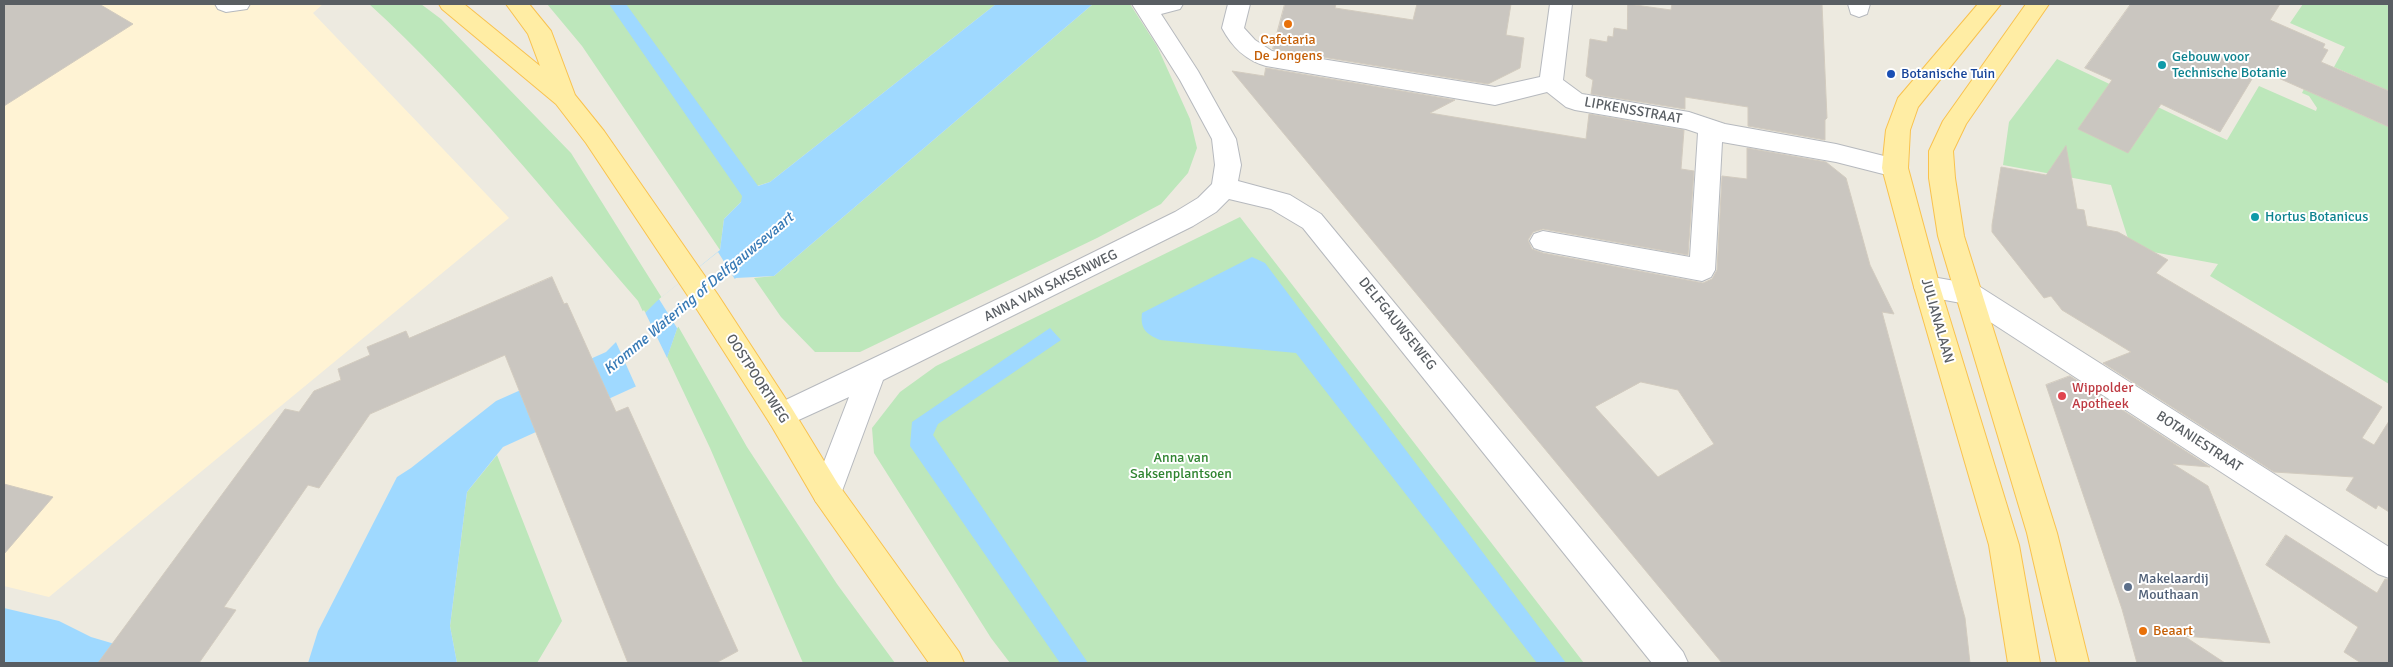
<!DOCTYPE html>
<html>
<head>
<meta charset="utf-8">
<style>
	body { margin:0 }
	#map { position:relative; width:2393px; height:667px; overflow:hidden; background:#edeae0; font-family:Signika,sans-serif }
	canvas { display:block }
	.frame { position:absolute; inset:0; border:5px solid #595e63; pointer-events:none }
</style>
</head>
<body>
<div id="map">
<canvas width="2393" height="667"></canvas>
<div class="frame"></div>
</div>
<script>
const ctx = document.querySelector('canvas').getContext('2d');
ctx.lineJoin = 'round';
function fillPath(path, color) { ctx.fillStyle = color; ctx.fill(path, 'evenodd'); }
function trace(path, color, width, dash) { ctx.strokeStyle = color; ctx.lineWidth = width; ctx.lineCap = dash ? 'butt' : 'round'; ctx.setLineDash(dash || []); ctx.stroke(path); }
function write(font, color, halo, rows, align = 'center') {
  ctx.font = font + ' Signika,sans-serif'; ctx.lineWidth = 4; ctx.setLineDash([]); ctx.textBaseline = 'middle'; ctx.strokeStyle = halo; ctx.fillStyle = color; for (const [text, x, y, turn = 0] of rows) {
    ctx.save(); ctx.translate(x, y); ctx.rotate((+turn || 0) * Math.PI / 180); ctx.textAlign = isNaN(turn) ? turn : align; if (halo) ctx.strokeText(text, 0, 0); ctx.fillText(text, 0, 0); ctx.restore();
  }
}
const commercial = new Path2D(`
	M 4,4 L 323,4 L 313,13 L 509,218 L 49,597 L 4,586 Z`);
const green = new Path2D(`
	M 369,4 L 421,4 L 441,19 L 571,153 L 662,298 L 644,314 L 638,301 C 551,200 468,94 369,4 Z
	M 547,4 L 996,4 L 770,182 L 757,186 L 724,219 L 720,250 L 582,46 Z
	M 1093,4 L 1130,4 L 1157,46 L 1190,119 L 1197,148 L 1188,173 L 1161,204 L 1097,238 L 860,352 L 815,352 L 781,317 L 754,278 L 774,276 Z
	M 2303,4 L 2389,4 L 2389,91 L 2334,67 L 2345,47 L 2290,23 Z
	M 2057,59 L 2227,140 L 2259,86 L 2316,111 L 2317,108 L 2309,96 L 2302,93 L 2304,89 L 2389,127 L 2389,384 L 2210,276 L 2218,264 L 2131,248 L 2111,185 L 2003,165 L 2009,122 Z
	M 1240,217 L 1584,663 L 1010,663 L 991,638 L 874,453 L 872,428 L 900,392 L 936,366 Z
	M 678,326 L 747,447 L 837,584 L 895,663 L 803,663 L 710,448 L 667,357 Z
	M 497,455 L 562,621 L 537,663 L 457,663 L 450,626 L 467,492 Z`);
const water = new Path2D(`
	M 609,4 L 626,4 L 758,186 L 770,182 L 996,4 L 1093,4 L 774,276 L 736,278 L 678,326 L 661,375 L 503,447 L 467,492 L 450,626 L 457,663 L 308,663 L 318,631 L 397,477 L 411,468 L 496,401 L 606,352 L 657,301 L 720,250 L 724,219 L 741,202 L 742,196 Z
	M 1252,257 L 1265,263 L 1566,663 L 1537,663 L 1296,353 L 1160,340 C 1146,334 1140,329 1142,313 Z
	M 1050,328 L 1061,340 L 938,424 L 933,435 L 1088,663 L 1060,663 L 910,446 L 912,422 Z
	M 4,608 L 59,621 L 91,637 L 179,663 L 4,663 Z`);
const pier = new Path2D(`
	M 718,252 L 736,281 L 677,328 L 659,299 Z
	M 644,310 L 668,360 L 662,377 L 637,389 L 615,340 Z`);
const building = new Path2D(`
	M 4,4 L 99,4 L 133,24 L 4,106 Z
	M 1285,4 L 1336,4 L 1335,8 L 1413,20 L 1417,4 L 1511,4 L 1506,35 L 1524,38 L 1520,68 L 1488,84 L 1273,49 Z
	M 1628,4 L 1671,10 L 1672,4 L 1822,4 L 1827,118 L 1825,120 L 1825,140 L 1748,126 L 1748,107 L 1685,97 L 1685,109 L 1591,94 L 1593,80 L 1586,76 L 1590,39 L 1607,42 L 1608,36 L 1613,37 L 1614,28 L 1627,30 Z
	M 2131,4 L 2280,4 L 2270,20 L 2325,44 L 2323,48 L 2328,50 L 2321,62 L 2389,91 L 2389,127 L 2258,69 L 2220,132 L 2161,104 L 2128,153 L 2078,129 L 2112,80 L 2085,68 Z
	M 1266,68 L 1455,100 L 1430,113 L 1586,139 L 1589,114 L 1684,130 L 1681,169 L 1694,171 L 1688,255 L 1543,229 L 1533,232 L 1528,240 L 1532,249 L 1543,253 L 1703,283 L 1712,279 L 1717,270 L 1722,176 L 1747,179 L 1747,148 L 1826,162 L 1846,178 L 1870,265 L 1894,314 L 1882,312 L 1965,618 L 1970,663 L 1722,663 L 1232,71 L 1264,76 ZM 1641,382 L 1678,390 L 1714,444 L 1658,477 L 1595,407 Z
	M 2066,146 L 2077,209 L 2084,210 L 2087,226 L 2118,232 L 2168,260 L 2156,273 L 2382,407 L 2362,438 L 2374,445 L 2389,421 L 2389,512 L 2378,505 L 2376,509 L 2346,490 L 2354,477 L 2274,472 L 2103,363 L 2131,352 L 2062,310 L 2051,296 L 2044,298 L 1992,232 L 1992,225 L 2001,167 L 2046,175 Z
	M 552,277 L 564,304 L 567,303 L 616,412 L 628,407 L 738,651 L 716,663 L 628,663 L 505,355 L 370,414 L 319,488 L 308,485 L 224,607 L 236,610 L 199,663 L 98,663 L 285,409 L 299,412 L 314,391 L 341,380 L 338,369 L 370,355 L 367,347 L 406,331 L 409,338 Z
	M 2070,376 L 2210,467 L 2173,464 L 2208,486 L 2270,643 L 2184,636 L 2225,663 L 2137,663 L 2122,609 L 2046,385 Z
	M 4,484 L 53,497 L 4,554 Z
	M 2286,535 L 2377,593 L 2385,579 L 2389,580 L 2389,663 L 2361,663 L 2344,652 L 2358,627 L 2266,565 Z`);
const minor = new Path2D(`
	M 215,4 L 250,4 L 247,9 L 226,12 L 218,9 Z
	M 1132,4 L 1183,4 L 1180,9 L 1161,14 L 1198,71 L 1236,139 L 1241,165 L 1238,181 L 1290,195 L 1321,214 L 1683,652 L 1688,663 L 1652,663 L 1303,228 L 1271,209 L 1229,199 L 1216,212 L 1193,226 L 883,380 L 838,502 L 827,506 L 816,502 L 812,493 L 849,397 L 781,428 L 771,425 L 767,416 L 771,407 L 1023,287 L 1175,212 L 1198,198 L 1212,184 L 1215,165 L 1212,139 L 1180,80 Z
	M 1228,4 L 1250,4 L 1244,28 L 1255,40 L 1272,51 L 1495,87 L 1540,77 L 1550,4 L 1572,4 L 1563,80 L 1582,94 L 1689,112 L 1725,124 L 1836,144 L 1904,161 L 1908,168 L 1904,175 L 1895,177 L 1836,162 L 1722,142 L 1715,270 L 1711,277 L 1702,281 L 1543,251 L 1534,248 L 1530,241 L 1534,234 L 1543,231 L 1690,257 L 1698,133 L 1686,129 L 1575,110 L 1566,107 L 1547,92 L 1495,105 L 1266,66 C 1245,60 1232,47 1222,28 Z
	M 1848,4 L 1870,4 L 1867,14 L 1859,17 L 1851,14 Z
	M 1927,276 L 1977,285 L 2389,547 L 2389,578 L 2378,574 L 1961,303 L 1918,295 L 1914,287 L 1918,279 Z`);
const major = new Path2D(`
	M 439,4 L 464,4 L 540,66 L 528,34 L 506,4 L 529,4 L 551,31 L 575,95 L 604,131 L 718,295 L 791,407 L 838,484 L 959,652 L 964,663 L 929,663 L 816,502 L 771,425 L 698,311 L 586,143 L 556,104 L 442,9 Z
	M 1978,4 L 2001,4 L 1918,107 L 1910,130 L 1908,168 L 1940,287 L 2019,545 L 2040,663 L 2008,663 L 1989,545 L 1914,287 L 1882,168 L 1886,130 L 1898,98 Z
	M 2026,4 L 2049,4 L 1966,124 L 1953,151 L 1955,178 L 1964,236 L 2057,533 L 2089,663 L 2057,663 L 2027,533 L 1938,236 L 1929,178 L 1929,151 L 1943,121 Z`);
const markers = [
	[1288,24,5,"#e8710a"],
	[2162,65,5,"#0f9aa8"],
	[1891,74,5,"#1a4fb4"],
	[2255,217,5,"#0f9aa8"],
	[2062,396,5,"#e0444e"],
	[2128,587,5,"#5c6f8a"],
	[2143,631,5,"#e8710a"]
];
const foodNames = [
	["Cafetaria",1288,40],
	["De Jongens",1288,56],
	["Beaart",2153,631,"left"]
];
const cultureNames = [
	["Gebouw voor",2172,57],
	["Technische Botanie",2172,73],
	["Hortus Botanicus",2265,217]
];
const transitNames = [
	["Botanische Tuin",1901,74]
];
const streetNames = [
	["LIPKENSSTRAAT",1633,111,10],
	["ANNA VAN SAKSENWEG",1051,286,-26],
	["JULIANALAAN",1937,321,74],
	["DELFGAUWSEWEG",1397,324,51],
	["OOSTPOORTWEG",757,379,57],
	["BOTANIESTRAAT",2199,442,33]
];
const healthNames = [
	["Wippolder",2072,388],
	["Apotheek",2072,404]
];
const parkNames = [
	["Anna van",1181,458],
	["Saksenplantsoen",1181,474]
];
const serviceNames = [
	["Makelaardij",2138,579],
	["Mouthaan",2138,595]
];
const waterNames = [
	["Kromme Watering of Delfgauwsevaart",699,294,-40]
];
fillPath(commercial, '#fff3d4');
fillPath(green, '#bde7bb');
fillPath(water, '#9fd9ff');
fillPath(pier, '#edeae0');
fillPath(building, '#cac6c0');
trace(building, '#d2cbbf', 1);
trace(minor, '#b6b9be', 2);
trace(major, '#f9c24e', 2);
fillPath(minor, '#fff');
fillPath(major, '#ffeda4');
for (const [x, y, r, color] of markers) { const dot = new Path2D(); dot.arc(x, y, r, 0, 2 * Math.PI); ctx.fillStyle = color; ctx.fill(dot); trace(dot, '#fff', 2); }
write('14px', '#c56008', '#fff', foodNames);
write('14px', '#0d838f', '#fff', cultureNames, 'left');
write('14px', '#164399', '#fff', transitNames, 'left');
write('14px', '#595e63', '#fff', streetNames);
write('14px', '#be3a42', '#fff', healthNames, 'left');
write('14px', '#2f8430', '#fff', parkNames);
write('14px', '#4e5e75', '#fff', serviceNames, 'left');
write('italic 15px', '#377ab6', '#fff', waterNames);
</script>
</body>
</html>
